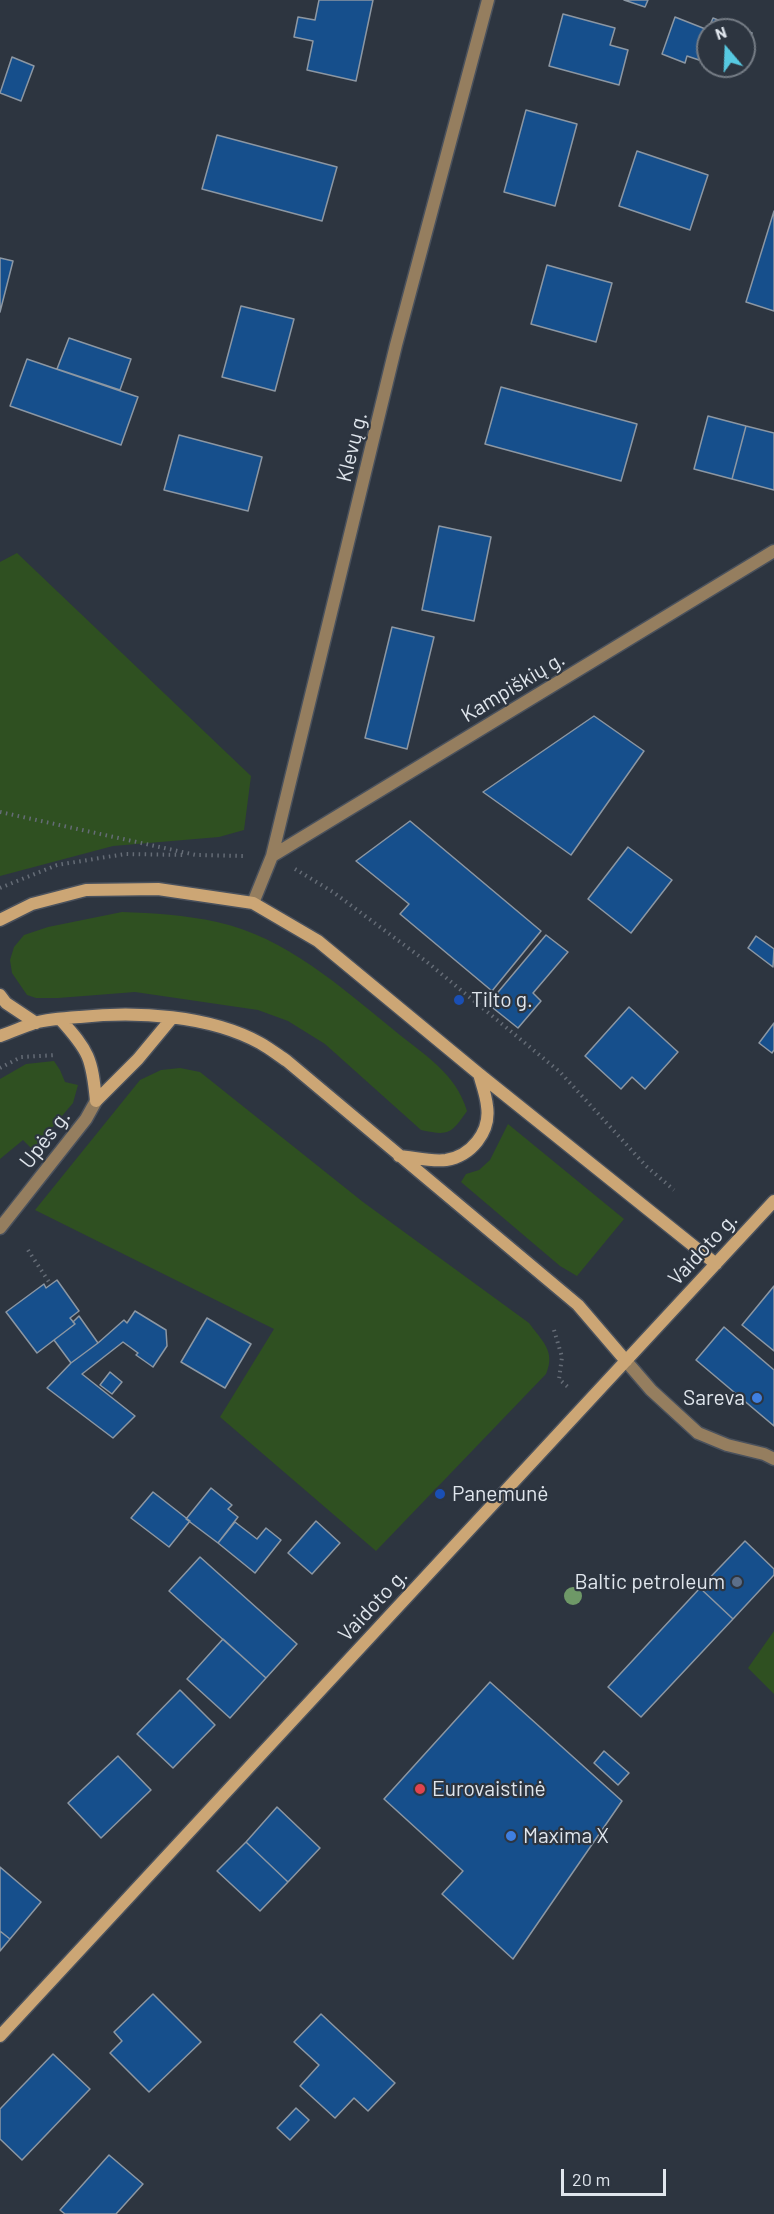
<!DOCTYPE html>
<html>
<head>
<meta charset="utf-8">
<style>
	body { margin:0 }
	#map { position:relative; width:774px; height:2214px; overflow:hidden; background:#2d3540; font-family:Barlow,sans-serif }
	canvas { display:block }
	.north { position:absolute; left:696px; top:18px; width:60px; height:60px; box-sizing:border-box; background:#2d3540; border:2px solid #757c85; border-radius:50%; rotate:341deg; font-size:16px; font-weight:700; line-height:24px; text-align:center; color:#e0e6ed }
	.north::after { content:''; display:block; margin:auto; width:21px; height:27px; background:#57c9e1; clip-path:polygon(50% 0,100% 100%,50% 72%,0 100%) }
	.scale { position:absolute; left:561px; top:2169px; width:105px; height:27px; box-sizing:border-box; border:3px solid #e0e6ed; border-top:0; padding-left:8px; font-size:18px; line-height:21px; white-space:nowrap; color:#e0e6ed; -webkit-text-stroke:4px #2d3540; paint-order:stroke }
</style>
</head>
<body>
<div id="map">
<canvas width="774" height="2214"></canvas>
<div class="north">N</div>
<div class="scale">20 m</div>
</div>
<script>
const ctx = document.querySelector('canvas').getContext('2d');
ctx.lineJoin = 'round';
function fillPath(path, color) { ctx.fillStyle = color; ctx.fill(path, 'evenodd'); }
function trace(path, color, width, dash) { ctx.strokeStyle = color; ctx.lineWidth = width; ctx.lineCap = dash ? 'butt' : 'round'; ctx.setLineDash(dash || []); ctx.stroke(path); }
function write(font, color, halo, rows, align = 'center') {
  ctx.font = font + ' Barlow,sans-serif'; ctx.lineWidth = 4.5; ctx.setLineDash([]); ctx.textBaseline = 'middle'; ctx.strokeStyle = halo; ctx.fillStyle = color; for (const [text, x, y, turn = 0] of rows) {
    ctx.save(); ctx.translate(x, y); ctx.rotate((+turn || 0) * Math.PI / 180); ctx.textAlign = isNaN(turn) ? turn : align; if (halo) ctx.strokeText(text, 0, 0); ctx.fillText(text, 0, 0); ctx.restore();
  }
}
const green = new Path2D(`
	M 17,553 L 251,776 L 244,830 L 219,837 L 113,846 L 0,876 L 0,562 Z
	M 122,912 C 154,913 185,915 217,922 C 286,937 342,988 395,1031 C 424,1055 456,1073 467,1111 C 451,1134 449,1136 421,1130 L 325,1044 L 288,1021 L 258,1010 L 135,992 L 58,998 L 36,998 L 27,995 L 12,973 L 10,960 L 14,947 L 24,935 L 48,927 Z
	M 54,1061 L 60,1070 L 65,1082 L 78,1085 L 73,1103 L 33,1150 L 23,1140 L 0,1159 L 0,1079 L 26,1064 Z
	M 180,1068 L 200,1072 L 363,1202 L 529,1323 C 542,1341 556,1351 546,1374 L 376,1551 L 220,1417 L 274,1329 L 35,1210 L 140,1080 L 161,1070 Z
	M 508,1124 L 624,1219 L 577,1276 L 560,1266 L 461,1182 L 466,1174 L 479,1170 L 490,1160 Z
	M 774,1631 L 774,1694 L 748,1668 Z`);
const building = new Path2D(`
	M 319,0 L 373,0 L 356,81 L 307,70 L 313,41 L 294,37 L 298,17 L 315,20 Z
	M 624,0 L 648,0 L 645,7 Z
	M 563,14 L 615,28 L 610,45 L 628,50 L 619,85 L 549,66 Z
	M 675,17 L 708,30 L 713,18 L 752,33 L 744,55 L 744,30 L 708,30 L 708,54 L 702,52 L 699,60 L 687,56 L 685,63 L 662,54 Z
	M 12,57 L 34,66 L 21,101 L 0,93 Z
	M 526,110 L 577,124 L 555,206 L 504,192 Z
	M 217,135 L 337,167 L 322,221 L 202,189 Z
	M 637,151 L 708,175 L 690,230 L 619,206 Z
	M 774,211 L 774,311 L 746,302 Z
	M 0,258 L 13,261 L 0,312 Z
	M 547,265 L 612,283 L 596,342 L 531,324 Z
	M 241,306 L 294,319 L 275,391 L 222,377 Z
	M 69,338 L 131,359 L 120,390 L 57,369 Z
	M 27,359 L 138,397 L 121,445 L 10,406 Z
	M 501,387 L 637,424 L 621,481 L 485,444 Z
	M 708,416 L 746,426 L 732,479 L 694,469 Z
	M 746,426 L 774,433 L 774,490 L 732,479 Z
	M 179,435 L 262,457 L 248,511 L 164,490 Z
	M 439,526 L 491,537 L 474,621 L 422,610 Z
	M 392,627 L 434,637 L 407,749 L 365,738 Z
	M 594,716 L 644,751 L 571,855 L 483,792 Z
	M 410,821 L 541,931 L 492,991 L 400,914 L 409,904 L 356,861 Z
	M 628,847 L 672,880 L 631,933 L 588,899 Z
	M 546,935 L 568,952 L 533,993 L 541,1001 L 518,1028 L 488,1004 Z
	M 756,936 L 774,949 L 773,967 L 748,948 Z
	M 629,1007 L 678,1052 L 645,1089 L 632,1077 L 621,1089 L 585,1056 Z
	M 774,1023 L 774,1050 L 772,1053 L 759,1043 Z
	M 57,1280 L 79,1311 L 70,1318 L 75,1324 L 37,1353 L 6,1312 L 44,1284 L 46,1288 Z
	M 774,1286 L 774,1351 L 742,1325 Z
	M 135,1311 L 166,1330 L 167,1346 L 153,1367 L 136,1355 L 138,1353 L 123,1342 L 82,1374 L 135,1416 L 113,1438 L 47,1388 L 71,1363 L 98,1343 L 124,1320 L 127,1323 Z
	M 79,1316 L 98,1343 L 71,1363 L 54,1340 L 75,1324 L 73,1322 Z
	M 207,1318 L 251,1344 L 225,1388 L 181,1362 Z
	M 724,1327 L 774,1370 L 774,1426 L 696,1360 Z
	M 110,1372 L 122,1382 L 112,1394 L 100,1385 Z
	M 211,1488 L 232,1505 L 228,1509 L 238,1517 L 218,1543 L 186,1519 Z
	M 153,1492 L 190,1521 L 169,1547 L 131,1518 Z
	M 316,1521 L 340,1543 L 312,1574 L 288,1553 Z
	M 235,1522 L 257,1539 L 266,1528 L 281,1540 L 255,1573 L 218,1543 Z
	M 745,1541 L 774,1569 L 774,1575 L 733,1619 L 700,1588 Z
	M 200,1557 L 297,1644 L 266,1678 L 169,1591 Z
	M 700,1588 L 733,1619 L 641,1717 L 608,1687 Z
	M 223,1639 L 266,1678 L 230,1718 L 187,1679 Z
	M 490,1682 L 622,1801 L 513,1959 L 442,1894 L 463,1871 L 384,1799 Z
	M 180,1690 L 215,1725 L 173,1768 L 137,1734 Z
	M 604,1751 L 629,1773 L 618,1785 L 594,1763 Z
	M 118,1756 L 151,1790 L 101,1838 L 68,1803 Z
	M 277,1807 L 320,1848 L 288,1882 L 246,1842 Z
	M 246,1842 L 288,1882 L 260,1911 L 217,1871 Z
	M 0,1867 L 41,1902 L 10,1939 L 0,1931 Z
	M 0,1931 L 10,1939 L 0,1951 Z
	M 153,1994 L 201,2042 L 149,2092 L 110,2053 L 122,2041 L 114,2032 Z
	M 321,2014 L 395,2083 L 368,2111 L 354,2098 L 335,2118 L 300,2086 L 319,2065 L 294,2042 Z
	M 53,2054 L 90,2089 L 22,2160 L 0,2139 L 0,2109 Z
	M 296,2108 L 309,2120 L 290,2140 L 277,2128 Z
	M 109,2155 L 143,2184 L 116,2214 L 65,2214 L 60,2210 Z`);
const path = new Path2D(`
	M 0,812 L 196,855 L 247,856
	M 295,869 L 333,892 L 427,962 L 560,1072 L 646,1166 L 674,1190
	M 0,888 L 57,865 L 125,854 L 186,855
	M 0,1068 L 21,1057 L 57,1055
	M 28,1250 L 51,1285
	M 554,1330 L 562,1357 L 559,1379 L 568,1387`);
const minor = new Path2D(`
	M 272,856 L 774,551
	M 253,903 L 272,856 L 396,345 L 488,0
	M 0,1228 L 86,1119 L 96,1101
	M 626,1361 L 651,1390 L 698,1433 L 727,1445 L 764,1454 L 774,1459`);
const secondary = new Path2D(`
	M 0,920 L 32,904 L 86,890 L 158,889 L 253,903 L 318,941 L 479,1074 L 716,1264
	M 0,995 L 6,1003 L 36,1023
	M 60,1019 C 89,1051 92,1058 96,1101
	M 0,1036 C 11,1032 23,1027 34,1023 C 49,1019 65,1018 80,1017 C 136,1011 209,1015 260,1043 C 269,1048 278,1055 287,1061 L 578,1305 L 626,1361
	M 96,1101 L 138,1059 L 172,1018
	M 399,1156 C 413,1157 431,1162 446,1160 C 471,1156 491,1132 487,1106 C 486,1095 482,1085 479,1074
	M 0,2036 L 774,1201`);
const trees = [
	[573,1596]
];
const markers = [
	[459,1000,6,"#1a4fb4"],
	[757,1398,6,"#3f7fe0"],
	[440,1494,6,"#1a4fb4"],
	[737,1582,6,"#5c6f8a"],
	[420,1789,6,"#e0444e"],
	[511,1836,6,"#3f7fe0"]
];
const streetNames = [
	["Klevų g.",352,447,-76],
	["Kampiškių g.",513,687,-31],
	["Upės g.",45,1139,-52],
	["Vaidoto g.",703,1249,-47],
	["Vaidoto g.",373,1605,-47]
];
const poiNames = [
	["Tilto g.",471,1000],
	["Sareva",745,1398,"right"],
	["Panemunė",452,1494],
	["Baltic petroleum",725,1582,"right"],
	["Eurovaistinė",432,1789],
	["Maxima X",523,1836]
];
fillPath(green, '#2f5021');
fillPath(building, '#164f8c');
trace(building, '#8c97a3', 1.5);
trace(minor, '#4a515c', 15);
trace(secondary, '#4a515c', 15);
trace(path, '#656c76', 4, [1.5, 4.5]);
trace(minor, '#957e5f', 12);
trace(secondary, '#cca675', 12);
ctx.fillStyle = '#6e9867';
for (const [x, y] of trees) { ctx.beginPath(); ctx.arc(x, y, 9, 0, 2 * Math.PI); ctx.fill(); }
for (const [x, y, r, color] of markers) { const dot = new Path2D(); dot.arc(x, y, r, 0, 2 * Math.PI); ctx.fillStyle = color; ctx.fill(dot); trace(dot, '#2d3540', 2); }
write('21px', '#e0e6ed', '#2d3540', streetNames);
write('21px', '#e0e6ed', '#2d3540', poiNames, 'left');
</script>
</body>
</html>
